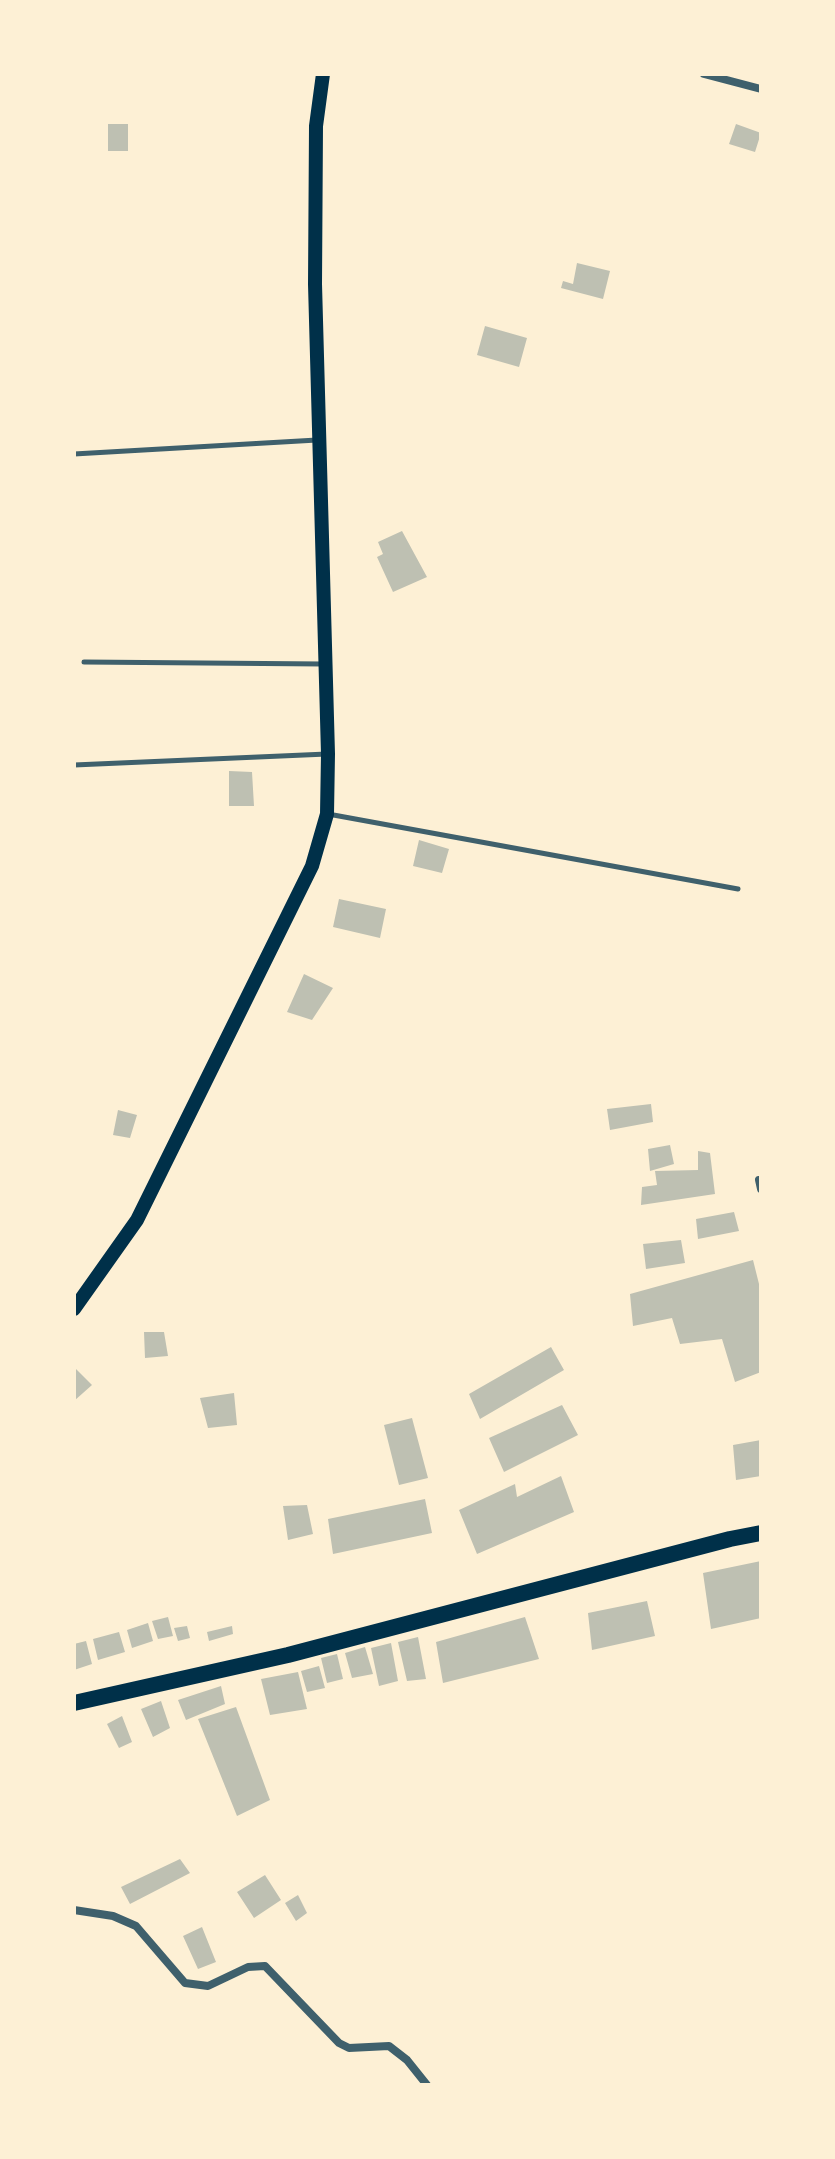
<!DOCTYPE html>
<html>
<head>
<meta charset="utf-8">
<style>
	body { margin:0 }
	#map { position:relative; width:835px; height:2159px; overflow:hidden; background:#fdf0d5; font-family:"DM Sans",sans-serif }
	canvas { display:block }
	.frame { position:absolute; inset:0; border:76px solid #fdf0d5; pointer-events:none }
</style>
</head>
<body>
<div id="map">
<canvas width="835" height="2159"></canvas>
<div class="frame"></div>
</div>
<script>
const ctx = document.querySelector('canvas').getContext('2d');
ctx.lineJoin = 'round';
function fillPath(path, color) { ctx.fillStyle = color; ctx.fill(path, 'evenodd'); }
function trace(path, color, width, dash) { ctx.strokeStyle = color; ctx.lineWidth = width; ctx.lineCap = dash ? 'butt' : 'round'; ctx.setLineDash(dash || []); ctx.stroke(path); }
const building = new Path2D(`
	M 108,124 L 128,124 L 128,151 L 108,151 Z
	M 736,124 L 761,133 L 755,152 L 729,144 Z
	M 577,263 L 610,271 L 603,299 L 561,288 L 563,281 L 573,284 Z
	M 485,326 L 527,338 L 519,367 L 477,355 Z
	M 402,531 L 427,577 L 393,592 L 377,557 L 383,554 L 378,542 Z
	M 229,771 L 252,772 L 254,806 L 229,806 Z
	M 419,840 L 449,849 L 442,873 L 413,866 Z
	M 339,899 L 386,909 L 380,938 L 333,927 Z
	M 304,974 L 333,988 L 312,1020 L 287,1012 Z
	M 651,1104 L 653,1122 L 610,1130 L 607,1109 Z
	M 118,1110 L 137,1115 L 130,1138 L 113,1135 Z
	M 670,1145 L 674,1164 L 650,1171 L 648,1149 Z
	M 698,1151 L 710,1153 L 715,1194 L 641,1205 L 642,1187 L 657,1185 L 655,1171 L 698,1170 Z
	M 734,1212 L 739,1231 L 698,1239 L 696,1219 Z
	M 681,1240 L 685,1263 L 646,1269 L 643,1244 Z
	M 753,1260 L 761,1292 L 761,1372 L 735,1382 L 722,1339 L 680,1344 L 672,1318 L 633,1326 L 630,1294 Z
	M 144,1332 L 164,1332 L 168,1356 L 145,1358 Z
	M 551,1347 L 564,1370 L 480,1419 L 469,1394 Z
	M 74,1367 L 92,1385 L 74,1401 Z
	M 234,1393 L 237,1425 L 208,1428 L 200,1398 Z
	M 562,1405 L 578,1435 L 504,1472 L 489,1438 Z
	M 412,1418 L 428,1478 L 399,1485 L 384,1425 Z
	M 761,1440 L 761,1476 L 736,1480 L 733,1445 Z
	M 561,1476 L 574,1512 L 477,1554 L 459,1510 L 515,1484 L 517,1497 Z
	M 425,1499 L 432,1533 L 333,1554 L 328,1519 Z
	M 307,1505 L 313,1534 L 288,1540 L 283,1506 Z
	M 761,1561 L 761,1618 L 711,1629 L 703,1573 Z
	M 647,1601 L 655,1636 L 592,1650 L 588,1613 Z
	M 168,1617 L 173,1636 L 158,1639 L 152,1621 Z
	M 525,1617 L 539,1659 L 443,1683 L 436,1642 Z
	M 148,1623 L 153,1641 L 132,1648 L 127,1630 Z
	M 187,1626 L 190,1638 L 178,1641 L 174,1628 Z
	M 232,1626 L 233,1634 L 209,1641 L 207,1632 Z
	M 119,1632 L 125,1652 L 98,1660 L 93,1639 Z
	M 418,1637 L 426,1679 L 407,1681 L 398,1642 Z
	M 86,1641 L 92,1664 L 74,1670 L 74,1644 Z
	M 391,1643 L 398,1681 L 379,1686 L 371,1648 Z
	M 365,1647 L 373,1674 L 352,1678 L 345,1653 Z
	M 337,1654 L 343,1679 L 327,1683 L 321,1658 Z
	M 319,1666 L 325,1688 L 307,1692 L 301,1671 Z
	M 298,1672 L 307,1709 L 270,1715 L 261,1679 Z
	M 221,1686 L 225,1704 L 186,1720 L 178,1700 Z
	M 161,1701 L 170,1728 L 153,1737 L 141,1709 Z
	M 236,1707 L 270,1800 L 237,1816 L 198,1719 Z
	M 122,1716 L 132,1742 L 119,1748 L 107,1724 Z
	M 180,1859 L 190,1873 L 130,1904 L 121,1887 Z
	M 265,1875 L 281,1900 L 254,1918 L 237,1892 Z
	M 298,1895 L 307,1913 L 296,1921 L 285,1903 Z
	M 202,1927 L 216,1962 L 198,1969 L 183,1936 Z`);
const service = new Path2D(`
	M 74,454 L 317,440
	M 84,662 L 323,664
	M 74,765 L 327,754
	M 328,814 L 738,889`);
const minor = new Path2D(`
	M 704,74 L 761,89
	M 759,1180 L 761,1189
	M 74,1910 L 113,1916 L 136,1926 L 185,1983 L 208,1986 L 248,1967 L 265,1966 L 339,2043 L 349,2048 L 389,2046 L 407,2060 L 427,2085`);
const primary = new Path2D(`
	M 74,1309 L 137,1220 L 312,866 L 327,814 L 328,754 L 315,284 L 316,126 L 323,74`);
const trunk = new Path2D(`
	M 74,1703 L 288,1655 L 730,1539 L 761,1533`);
fillPath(building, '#bec0b2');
trace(service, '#3f606c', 5);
trace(minor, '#3f606c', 8);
trace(primary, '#003049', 14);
trace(trunk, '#003049', 16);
</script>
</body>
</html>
